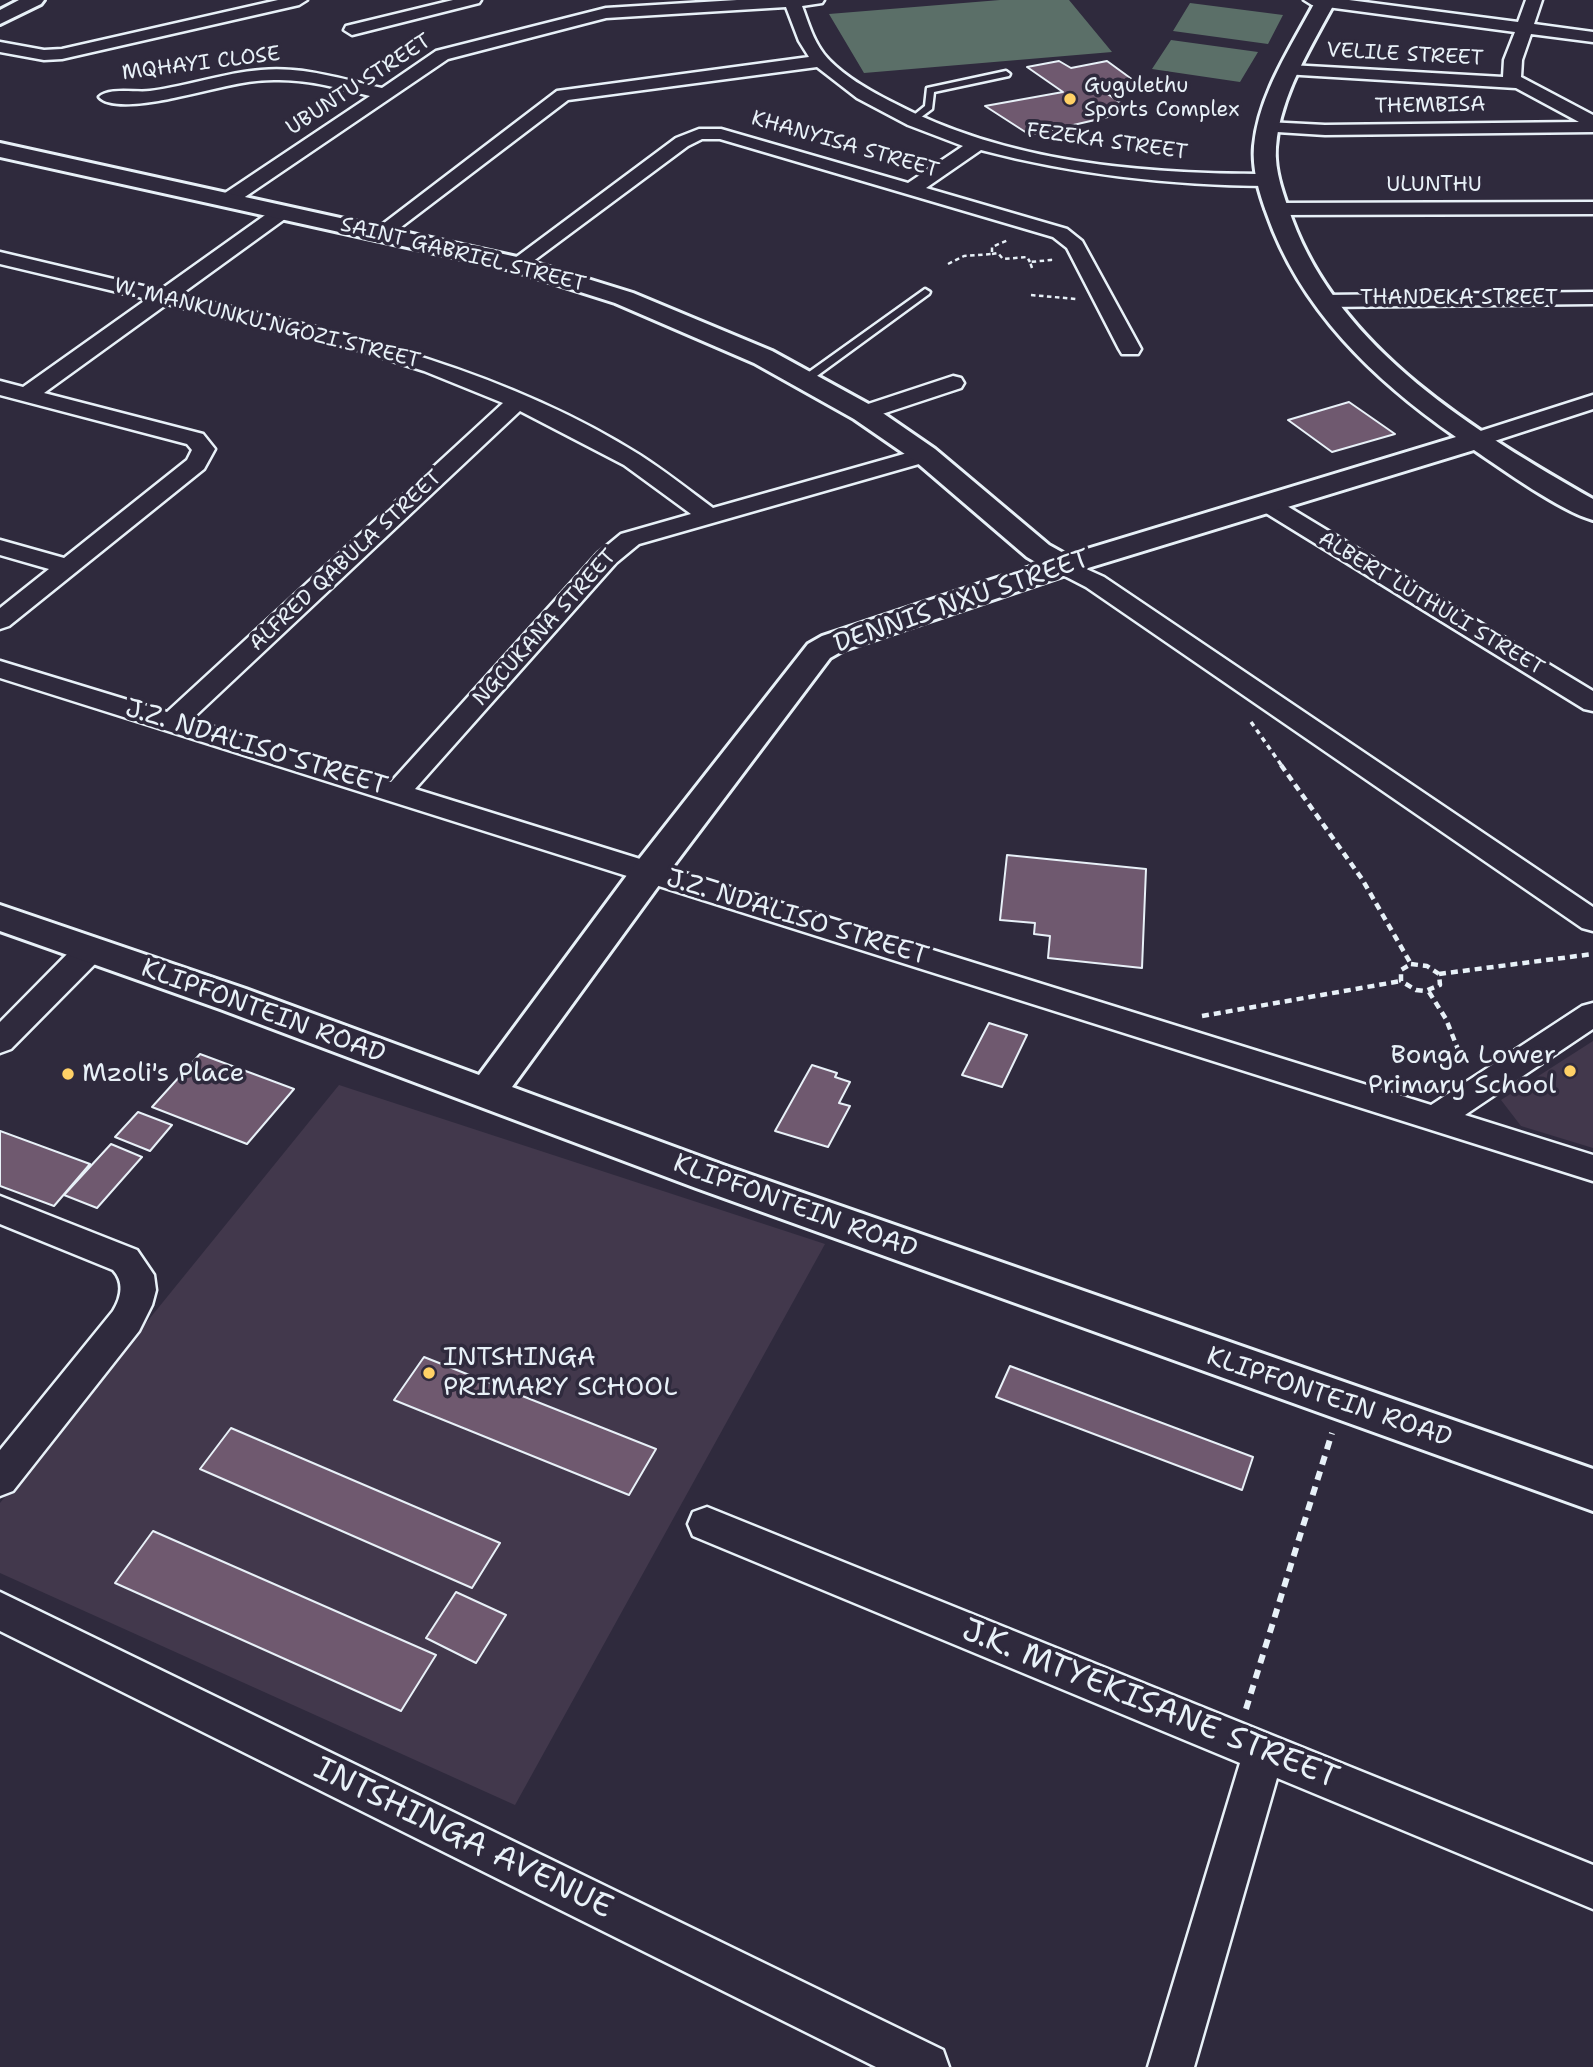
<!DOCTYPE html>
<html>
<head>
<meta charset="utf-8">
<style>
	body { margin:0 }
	canvas { display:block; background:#2f2a3d }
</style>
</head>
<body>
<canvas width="1593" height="2067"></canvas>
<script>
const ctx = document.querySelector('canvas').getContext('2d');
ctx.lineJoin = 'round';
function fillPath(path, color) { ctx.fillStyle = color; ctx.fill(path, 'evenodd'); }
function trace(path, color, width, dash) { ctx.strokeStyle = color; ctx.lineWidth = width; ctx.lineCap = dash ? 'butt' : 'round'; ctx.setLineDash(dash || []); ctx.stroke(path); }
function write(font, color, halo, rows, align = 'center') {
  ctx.font = font + ' "Shantell Sans",sans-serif'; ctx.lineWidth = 7; ctx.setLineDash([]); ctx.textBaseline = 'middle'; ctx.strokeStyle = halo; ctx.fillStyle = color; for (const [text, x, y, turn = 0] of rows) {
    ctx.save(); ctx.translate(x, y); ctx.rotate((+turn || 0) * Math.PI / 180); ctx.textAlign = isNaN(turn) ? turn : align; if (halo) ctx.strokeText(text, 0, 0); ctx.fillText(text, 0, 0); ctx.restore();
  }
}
const built = new Path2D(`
	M 1593,1041 L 1593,1148 L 1521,1126 L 1501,1100 Z
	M 339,1085 L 825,1244 L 515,1805 L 0,1573 L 0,1503 Z`);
const green = new Path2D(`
	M 1000,0 L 1069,0 L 1112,52 L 864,73 L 829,14 Z
	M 1190,3 L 1283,15 L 1268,44 L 1173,31 Z
	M 1171,40 L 1258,52 L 1240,82 L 1152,69 Z`);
const building = new Path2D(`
	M 1059,61 L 1071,68 L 1107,61 L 1133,80 L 1099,88 L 1125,106 L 1115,109 L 1121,114 L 1030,135 L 985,106 L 1063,92 L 1027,67 Z
	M 1349,402 L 1395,434 L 1332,452 L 1288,420 Z
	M 1007,855 L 1146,869 L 1142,968 L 1048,958 L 1050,936 L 1034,934 L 1035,923 L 1000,920 Z
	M 989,1023 L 1027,1035 L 1002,1087 L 962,1075 Z
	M 200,1054 L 294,1089 L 247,1144 L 152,1107 Z
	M 812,1065 L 837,1073 L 835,1077 L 850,1082 L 839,1103 L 850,1106 L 828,1147 L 775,1131 Z
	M 138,1112 L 172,1125 L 150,1151 L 115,1137 Z
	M 0,1131 L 90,1164 L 54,1206 L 0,1186 Z
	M 111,1144 L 142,1157 L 97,1208 L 64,1195 Z
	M 424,1357 L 656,1449 L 629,1495 L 394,1400 Z
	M 1010,1366 L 1253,1457 L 1242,1490 L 996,1397 Z
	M 231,1428 L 500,1543 L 472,1588 L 200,1469 Z
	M 153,1531 L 436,1655 L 401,1711 L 115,1583 Z
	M 456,1592 L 506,1615 L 476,1663 L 426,1638 Z`);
const pathFar3 = new Path2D(`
	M 992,254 L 998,253 L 1003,259 L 1027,257 L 1030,262
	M 948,264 L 964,256 L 992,254 L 992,247 L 1008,240
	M 1032,268 L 1030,262 L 1051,260 L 1050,257
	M 1031,295 L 1076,299`);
const pathFar2 = new Path2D(`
	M 1251,722 L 1282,766`);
const pathFar1 = new Path2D(`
	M 1281,765 L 1362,879 L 1411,964
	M 1411,964 L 1427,966 L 1439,974 L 1440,985 L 1425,991 L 1416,990 L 1401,981 L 1401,970 Z
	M 1439,974 L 1593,954
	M 1429,992 L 1446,1019 L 1465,1067
	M 1202,1016 L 1401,981`);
const path = new Path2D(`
	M 1246,1709 L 1332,1433`);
const lane = new Path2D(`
	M 1006,71 L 1010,74 L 1009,76 L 934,92 L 932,109 L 916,121 L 909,119 L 925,106 L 927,88 Z
	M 925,289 L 930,292 L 929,294 L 810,381 L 802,381 L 802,377 Z`);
const street = new Path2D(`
	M 278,0 L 307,0 L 299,5 L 62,59 L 44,60 L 0,52 L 0,42 L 44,50 L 62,49 Z
	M 453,0 L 481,0 L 479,3 L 352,35 L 344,30 L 346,26 Z
	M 737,0 L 824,0 L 822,3 L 802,6 C 808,22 813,40 824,54 C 841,75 870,91 894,103 C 1008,163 1141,174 1268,174 L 1277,180 L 1268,186 C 1170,185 1076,175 981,150 L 926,188 L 1067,229 L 1082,241 L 1141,349 L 1138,354 L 1122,354 L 1119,349 L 1067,248 L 1053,237 L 720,139 L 702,139 L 688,146 L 524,268 L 510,268 L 507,264 L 676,138 L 699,129 L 721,129 L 908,183 L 963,146 L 908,125 L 857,98 L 817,67 L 568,100 L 388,237 L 381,239 L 371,233 L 557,91 L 809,57 L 799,41 L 786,7 L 606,18 L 448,59 L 236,203 L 222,203 L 219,199 L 222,195 L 370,96 C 339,88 307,79 274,80 C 241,80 210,91 178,97 C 161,101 111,111 99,97 C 108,87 137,93 150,91 C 188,86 223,73 261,70 C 302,66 342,79 382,88 L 436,51 L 606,8 Z
	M 1304,0 L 1349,0 L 1518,22 L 1526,0 L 1542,0 L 1534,24 L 1593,32 L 1593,42 L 1531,34 L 1522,60 L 1521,77 L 1593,115 L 1593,132 L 1325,135 L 1261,131 L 1258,127 L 1261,123 L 1267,122 L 1325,125 L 1579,122 L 1516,88 L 1284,74 L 1281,70 L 1290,65 L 1503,77 L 1504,60 L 1515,32 L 1312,5 Z
	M 1593,202 L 1593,214 L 1275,215 L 1265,209 L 1275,203 Z
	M 282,206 L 289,208 L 292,212 L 289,216 L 180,295 C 340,332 498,366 640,455 C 665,471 689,490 713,508 L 925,448 L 933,450 L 936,455 L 933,460 L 639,544 L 616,563 L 415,789 L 1431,1105 L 1582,1006 L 1593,1003 L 1593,1029 L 1465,1115 L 1593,1155 L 1593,1181 L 0,678 L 0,661 L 167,712 L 503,403 L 424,371 L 355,349 L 167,304 L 44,393 L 203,434 L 215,449 L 204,469 L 9,626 L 0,629 L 0,608 L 49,569 L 0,555 L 0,540 L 64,558 L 187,460 L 192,450 L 187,444 L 0,395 L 0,381 L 23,387 L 147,299 L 0,264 L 0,252 L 160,290 L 275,208 ZM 520,411 L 624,465 L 691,514 L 621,534 L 598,553 L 391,782 L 191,720 Z
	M 1593,292 L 1593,304 L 1325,307 L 1318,305 L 1315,301 L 1318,297 L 1325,295 Z
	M 953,376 L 961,378 L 964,383 L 961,388 L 864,420 L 856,418 L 853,413 L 856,408 Z
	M 1593,395 L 1593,409 L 1476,447 L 1468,445 L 1465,440 L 1468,435 Z
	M 1269,498 L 1277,500 L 1593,691 L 1593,711 L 1584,709 L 1261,510 L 1257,505 L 1261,500 Z
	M 1064,559 L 1104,577 L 1593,907 L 1593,931 L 1582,928 L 1086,587 L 1055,571 L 1052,566 L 1055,561 Z
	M 90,939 L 101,942 L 105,950 L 101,958 L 11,1049 L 0,1053 L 0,1022 L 79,942 Z
	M 0,1196 L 137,1250 L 154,1275 L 156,1290 L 152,1305 L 139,1331 L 13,1491 L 0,1496 L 0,1450 L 113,1311 C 122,1296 124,1282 113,1270 L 0,1224 Z
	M 707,1507 L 1593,1865 L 1593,1909 L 1277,1778 L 1194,2067 L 1148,2067 L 1240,1763 L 693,1536 L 688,1524 L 693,1512 Z
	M 0,1592 L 943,2050 L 949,2067 L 876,2067 L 0,1631 Z`);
const secondary = new Path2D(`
	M 19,0 L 44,0 L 41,4 L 0,24 L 0,10 Z
	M 1316,0 L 1336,0 C 1312,46 1280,94 1276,147 C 1274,171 1284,196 1292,219 C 1341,351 1476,432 1593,499 L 1593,520 C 1562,512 1502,469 1474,450 L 1075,572 L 844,650 L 830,658 L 662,881 L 512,1087 L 726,1166 L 1593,1469 L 1593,1511 L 696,1188 L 220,1009 L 0,931 L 0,905 L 246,989 L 479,1075 L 636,863 L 808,644 L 822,636 L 1039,564 L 1027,557 L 915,461 L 854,419 L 754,363 L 615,303 L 511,270 L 0,157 L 0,143 L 517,257 L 633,293 L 772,351 L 874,407 L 935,449 L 1049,545 L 1067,555 L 1456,437 C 1374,380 1300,309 1267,214 C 1259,193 1252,168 1254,146 C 1259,93 1292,46 1316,0 Z`);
const markers = [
	[1070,99,7,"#ffd166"],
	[1570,1071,7,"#ffd166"],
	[68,1074,7,"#ffd166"],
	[429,1373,7,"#ffd166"]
];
const farStreetnames = [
	["VELILE STREET",1405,55,3],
	["MQHAYI CLOSE",201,64,-7],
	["UBUNTU STREET",359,85,-33],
	["THEMBISA",1430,106,-1],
	["FEZEKA STREET",1107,142,8],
	["KHANYISA STREET",845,145,16],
	["ULUNTHU",1434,186],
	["SAINT GABRIEL STREET",463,255,14],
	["THANDEKA STREET",1459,299],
	["W. MANKUNKU NGOZI STREET",267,324,14],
	["ALFRED QABULA STREET",346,561,-43],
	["ALBERT LUTHULI STREET",1431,604,31],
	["NGCUKANA STREET",545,628,-48]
];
const farPoinames = [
	["Gugulethu",1084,87],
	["Sports Complex",1084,111]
];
const streetNames = [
	["DENNIS NXU STREET",962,602,-19],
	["J.Z. NDALISO STREET",256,748,17],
	["J.Z. NDALISO STREET",797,918,17],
	["KLIPFONTEIN ROAD",263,1012,20],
	["KLIPFONTEIN ROAD",795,1207,20],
	["KLIPFONTEIN ROAD",1329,1398,19]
];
const poiNames = [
	["Bonga Lower",1556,1056,"right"],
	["Primary School",1556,1086,"right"],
	["Mzoli's Place",82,1074],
	["INTSHINGA",443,1358],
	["PRIMARY SCHOOL",443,1388]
];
const nearStreetnames = [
	["J.K. MTYEKISANE STREET",1150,1705,22],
	["INTSHINGA AVENUE",463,1839,26]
];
fillPath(built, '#42384c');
fillPath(green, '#5b6f68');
fillPath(building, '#6f596f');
trace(building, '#e8f1f8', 2);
trace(lane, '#e8f1f8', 5);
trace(street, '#e8f1f8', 5);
trace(secondary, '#e8f1f8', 6);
trace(pathFar3, '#e8f1f8', 2.5, [4.5, 3.5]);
trace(pathFar2, '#e8f1f8', 3.5, [5, 4.5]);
trace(pathFar1, '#e8f1f8', 4.5, [7, 5]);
trace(path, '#e8f1f8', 6, [9, 7]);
fillPath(lane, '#2f2a3d');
fillPath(street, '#2f2a3d');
fillPath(secondary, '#2f2a3d');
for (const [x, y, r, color] of markers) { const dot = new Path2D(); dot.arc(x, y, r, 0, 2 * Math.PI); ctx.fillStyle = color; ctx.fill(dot); trace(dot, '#2f2a3d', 2.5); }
write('21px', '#e8f1f8', '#2f2a3d', farStreetnames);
write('21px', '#e8f1f8', '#2f2a3d', farPoinames, 'left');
write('26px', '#e8f1f8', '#2f2a3d', streetNames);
write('26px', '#e8f1f8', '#2f2a3d', poiNames, 'left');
write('32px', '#e8f1f8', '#2f2a3d', nearStreetnames);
</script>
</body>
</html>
